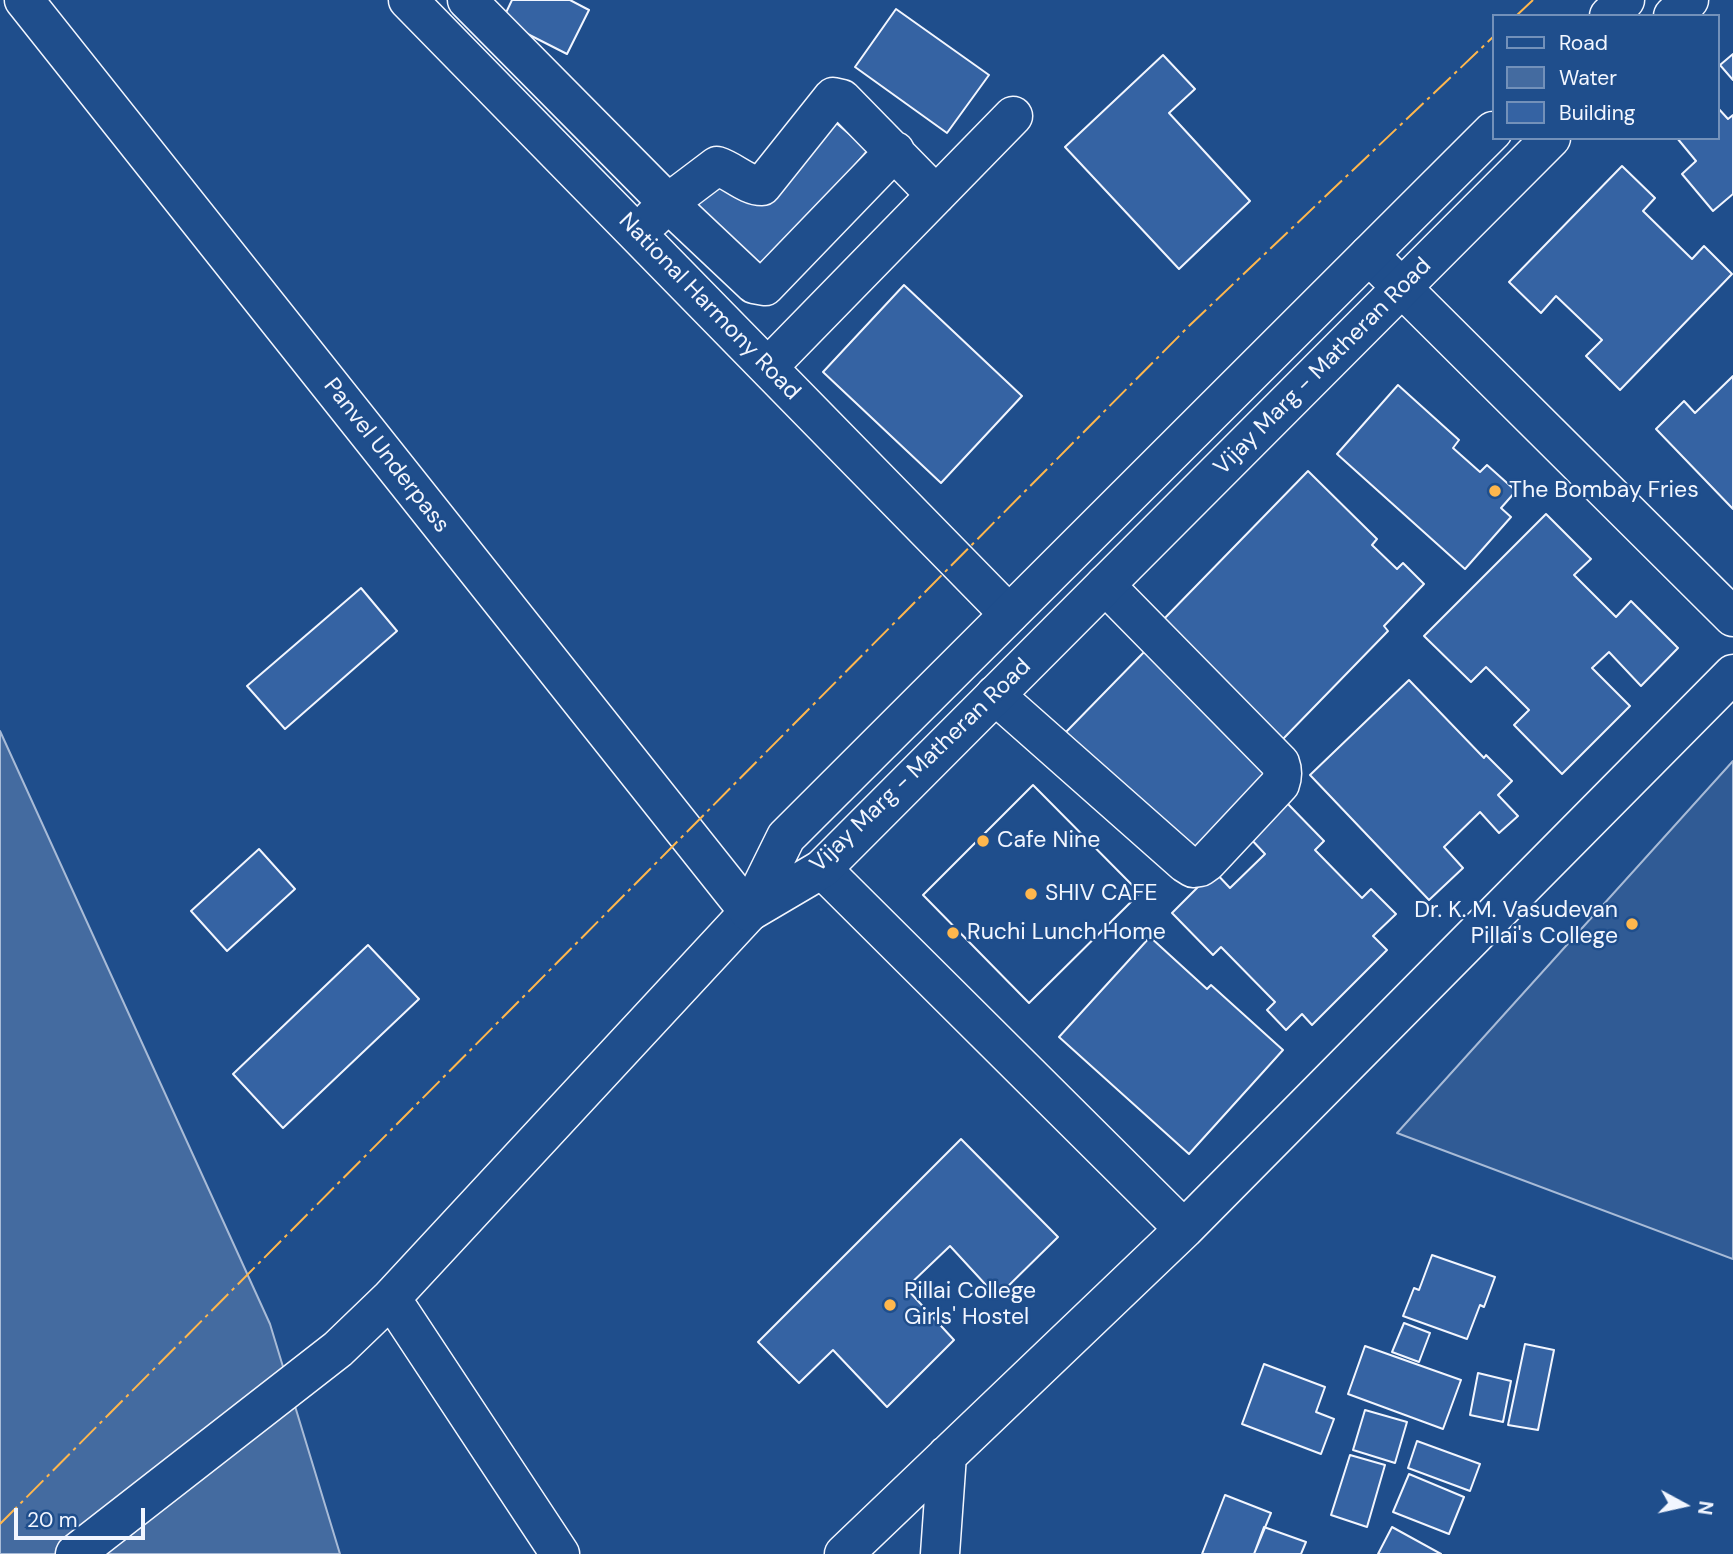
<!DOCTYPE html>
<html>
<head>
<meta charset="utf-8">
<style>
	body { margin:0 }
	#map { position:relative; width:1733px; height:1554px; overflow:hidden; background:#1f4e8c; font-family:"DM Sans",sans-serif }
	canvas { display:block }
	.legend { position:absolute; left:1492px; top:14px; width:228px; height:126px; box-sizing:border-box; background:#1f4e8c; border:2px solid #7391ba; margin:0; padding:9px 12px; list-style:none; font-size:21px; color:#f2f6ff }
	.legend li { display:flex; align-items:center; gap:14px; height:35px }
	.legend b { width:35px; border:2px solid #7391ba }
	.north { position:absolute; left:1649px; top:1470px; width:70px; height:70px; -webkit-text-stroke:5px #1f4e8c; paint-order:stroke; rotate:98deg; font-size:19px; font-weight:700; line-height:28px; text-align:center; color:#f2f6ff }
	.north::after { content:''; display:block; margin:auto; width:24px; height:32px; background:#f2f6ff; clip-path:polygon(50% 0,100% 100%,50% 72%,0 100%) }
	.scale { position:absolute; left:14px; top:1508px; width:131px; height:32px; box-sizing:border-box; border:4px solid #f2f6ff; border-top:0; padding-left:9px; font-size:21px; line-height:24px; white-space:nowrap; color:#f2f6ff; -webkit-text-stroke:5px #1f4e8c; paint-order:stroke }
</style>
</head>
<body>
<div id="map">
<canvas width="1733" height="1554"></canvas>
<ul class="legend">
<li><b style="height:9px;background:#1f4e8c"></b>Road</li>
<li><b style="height:19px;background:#446ba0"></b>Water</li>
<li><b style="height:19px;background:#3563a3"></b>Building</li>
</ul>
<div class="north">N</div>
<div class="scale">20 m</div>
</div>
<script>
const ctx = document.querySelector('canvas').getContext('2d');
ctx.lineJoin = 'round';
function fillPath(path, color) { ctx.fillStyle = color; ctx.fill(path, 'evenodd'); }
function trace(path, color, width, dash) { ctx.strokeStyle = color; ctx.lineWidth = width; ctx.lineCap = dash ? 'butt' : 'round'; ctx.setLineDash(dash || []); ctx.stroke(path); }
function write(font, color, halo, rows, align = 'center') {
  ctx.font = font + ' "DM Sans",sans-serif'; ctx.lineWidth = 5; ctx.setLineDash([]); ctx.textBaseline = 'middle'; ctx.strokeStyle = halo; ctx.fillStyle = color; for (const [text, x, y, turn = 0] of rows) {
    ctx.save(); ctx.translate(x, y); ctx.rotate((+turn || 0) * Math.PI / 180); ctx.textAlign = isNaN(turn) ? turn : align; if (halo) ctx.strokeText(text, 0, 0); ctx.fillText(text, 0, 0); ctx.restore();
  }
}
const built = new Path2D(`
	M 1733,761 L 1733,1259 L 1397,1133 Z`);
const water = new Path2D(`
	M 0,731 L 270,1324 L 340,1554 L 0,1554 Z`);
const building = new Path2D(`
	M 512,0 L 570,0 L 589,10 L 567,54 L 502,21 Z
	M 896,9 L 989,75 L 947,133 L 855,67 Z
	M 1733,54 L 1733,80 L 1720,65 Z
	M 1163,55 L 1195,89 L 1169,113 L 1250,201 L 1179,269 L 1065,147 Z
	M 1717,107 L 1728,119 L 1733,115 L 1733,194 L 1713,211 L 1682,174 L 1696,161 L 1677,138 L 1717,138 Z
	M 834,121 L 868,150 L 757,279 L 690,213 L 724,173 L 762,205 Z
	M 1622,166 L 1655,198 L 1643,211 L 1692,259 L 1704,246 L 1732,274 L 1620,390 L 1586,356 L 1602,340 L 1556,296 L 1541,313 L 1509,282 Z
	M 904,285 L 1022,396 L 941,483 L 823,372 Z
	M 1733,376 L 1733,509 L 1656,429 L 1684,401 L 1695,413 Z
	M 1398,385 L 1459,440 L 1453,448 L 1480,472 L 1487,465 L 1516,491 L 1501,508 L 1511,517 L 1465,569 L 1337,454 Z
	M 1308,471 L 1377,539 L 1372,545 L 1397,569 L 1403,563 L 1424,584 L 1384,626 L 1388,631 L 1282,740 L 1161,622 Z
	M 1546,514 L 1591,559 L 1574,575 L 1616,617 L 1631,601 L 1678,648 L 1641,686 L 1609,652 L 1592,668 L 1630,706 L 1562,774 L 1514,725 L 1529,710 L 1486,667 L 1471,682 L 1424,636 Z
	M 361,588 L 397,631 L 285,729 L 247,686 Z
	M 1147,649 L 1275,776 L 1194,859 L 1066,732 Z
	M 1409,680 L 1484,758 L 1486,755 L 1512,781 L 1498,795 L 1518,816 L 1499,833 L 1480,812 L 1444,847 L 1463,868 L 1429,900 L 1310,775 Z
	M 1033,785 L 1140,893 L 1029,1003 L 923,895 Z
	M 1033,785 L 1140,893 L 1029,1003 L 923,895 Z
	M 1285,801 L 1324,841 L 1315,850 L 1362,898 L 1371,889 L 1396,914 L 1373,936 L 1387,950 L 1312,1025 L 1302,1014 L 1286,1030 L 1267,1010 L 1275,1002 L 1221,947 L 1213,955 L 1172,913 L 1214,871 L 1230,888 L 1265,854 L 1249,837 Z
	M 259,849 L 295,889 L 227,951 L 191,911 Z
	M 1150,937 L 1207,989 L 1211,985 L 1283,1050 L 1189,1154 L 1059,1037 Z
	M 368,945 L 419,999 L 283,1128 L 233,1074 Z
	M 961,1139 L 1058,1237 L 997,1297 L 950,1246 L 906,1288 L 954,1340 L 887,1407 L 833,1350 L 799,1383 L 758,1342 Z
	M 1432,1255 L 1495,1277 L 1484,1307 L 1480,1305 L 1467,1339 L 1403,1316 L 1414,1288 L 1419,1290 Z
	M 1404,1323 L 1430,1333 L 1419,1362 L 1392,1352 Z
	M 1525,1344 L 1554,1350 L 1538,1430 L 1508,1425 Z
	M 1365,1346 L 1461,1380 L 1443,1429 L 1348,1394 Z
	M 1264,1364 L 1325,1387 L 1316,1412 L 1334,1419 L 1321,1454 L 1242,1424 Z
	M 1478,1373 L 1511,1381 L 1503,1422 L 1470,1415 Z
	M 1365,1410 L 1407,1422 L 1395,1463 L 1353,1450 Z
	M 1417,1441 L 1480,1464 L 1470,1491 L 1408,1468 Z
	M 1350,1455 L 1385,1465 L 1367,1527 L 1331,1515 Z
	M 1409,1474 L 1464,1497 L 1449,1534 L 1393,1512 Z
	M 1225,1495 L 1271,1513 L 1254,1554 L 1202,1554 Z
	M 1264,1527 L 1306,1542 L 1301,1554 L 1254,1554 Z
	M 1392,1527 L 1441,1554 L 1378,1554 Z`);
const minor = new Path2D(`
	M 408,0 L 1009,614
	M 467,0 L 668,203 L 717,166 C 733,171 747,186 762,186 L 833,97 L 842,99 L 936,195
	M 652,219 L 668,203 L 754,284 L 765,286 L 895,151
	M 1369,255 L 1733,617
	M 768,367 L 1013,116
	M 995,695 L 1185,863 L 1193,868 L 1200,867 L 1207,862 L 1280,784 C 1283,776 1283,771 1280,763 L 1105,585
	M 822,869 L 1184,1229 L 1733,674
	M 391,1298 L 560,1554
	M 75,1554 L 338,1349 L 391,1298 L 749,912
	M 844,1554 L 1184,1229
	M 940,1554 L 947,1455`);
const major = new Path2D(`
	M 24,0 L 749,912
	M 1609,16 L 1625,0
	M 1673,16 L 1689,0
	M 749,912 L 822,869 L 1551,138
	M 749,912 L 786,837 L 1493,131`);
const power = new Path2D(`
	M 1516,16 L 1533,0
	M 0,1524 L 1189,326 L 1493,37`);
const markers = [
	[1495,491,7,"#ffb74d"],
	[983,841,7,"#ffb74d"],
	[1031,894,7,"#ffb74d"],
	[1632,924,7,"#ffb74d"],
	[953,933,7,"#ffb74d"],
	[890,1305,7,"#ffb74d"]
];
const streetNames = [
	["National Harmony Road",709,307,46],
	["Vijay Marg - Matheran Road",1323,367,-45],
	["Panvel Underpass",386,456,52],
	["Vijay Marg - Matheran Road",921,766,-44]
];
const poiNames = [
	["The Bombay Fries",1509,491],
	["Cafe Nine",997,841],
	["SHIV CAFE",1045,894],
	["Dr. K. M. Vasudevan",1618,911,"right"],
	["Pillai's College",1618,937,"right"],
	["Ruchi Lunch Home",967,933],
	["Pillai College",904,1292],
	["Girls' Hostel",904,1318]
];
fillPath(built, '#305b95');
trace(built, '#a8bbd7', 2);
fillPath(water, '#446ba0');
trace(water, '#a8bbd7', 2);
fillPath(building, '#3563a3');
trace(building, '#f2f6ff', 2);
trace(minor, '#f2f6ff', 41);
trace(major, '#f2f6ff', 41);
trace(minor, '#1f4e8c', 38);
trace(major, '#1f4e8c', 38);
trace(power, '#ffb74d', 2, [24, 5, 3.5, 5]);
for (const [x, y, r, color] of markers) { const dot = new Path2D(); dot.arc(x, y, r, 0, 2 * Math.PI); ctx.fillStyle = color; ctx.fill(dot); trace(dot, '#1f4e8c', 2.5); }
write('23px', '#f2f6ff', '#1f4e8c', streetNames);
write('23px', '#f2f6ff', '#1f4e8c', poiNames, 'left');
</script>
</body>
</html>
